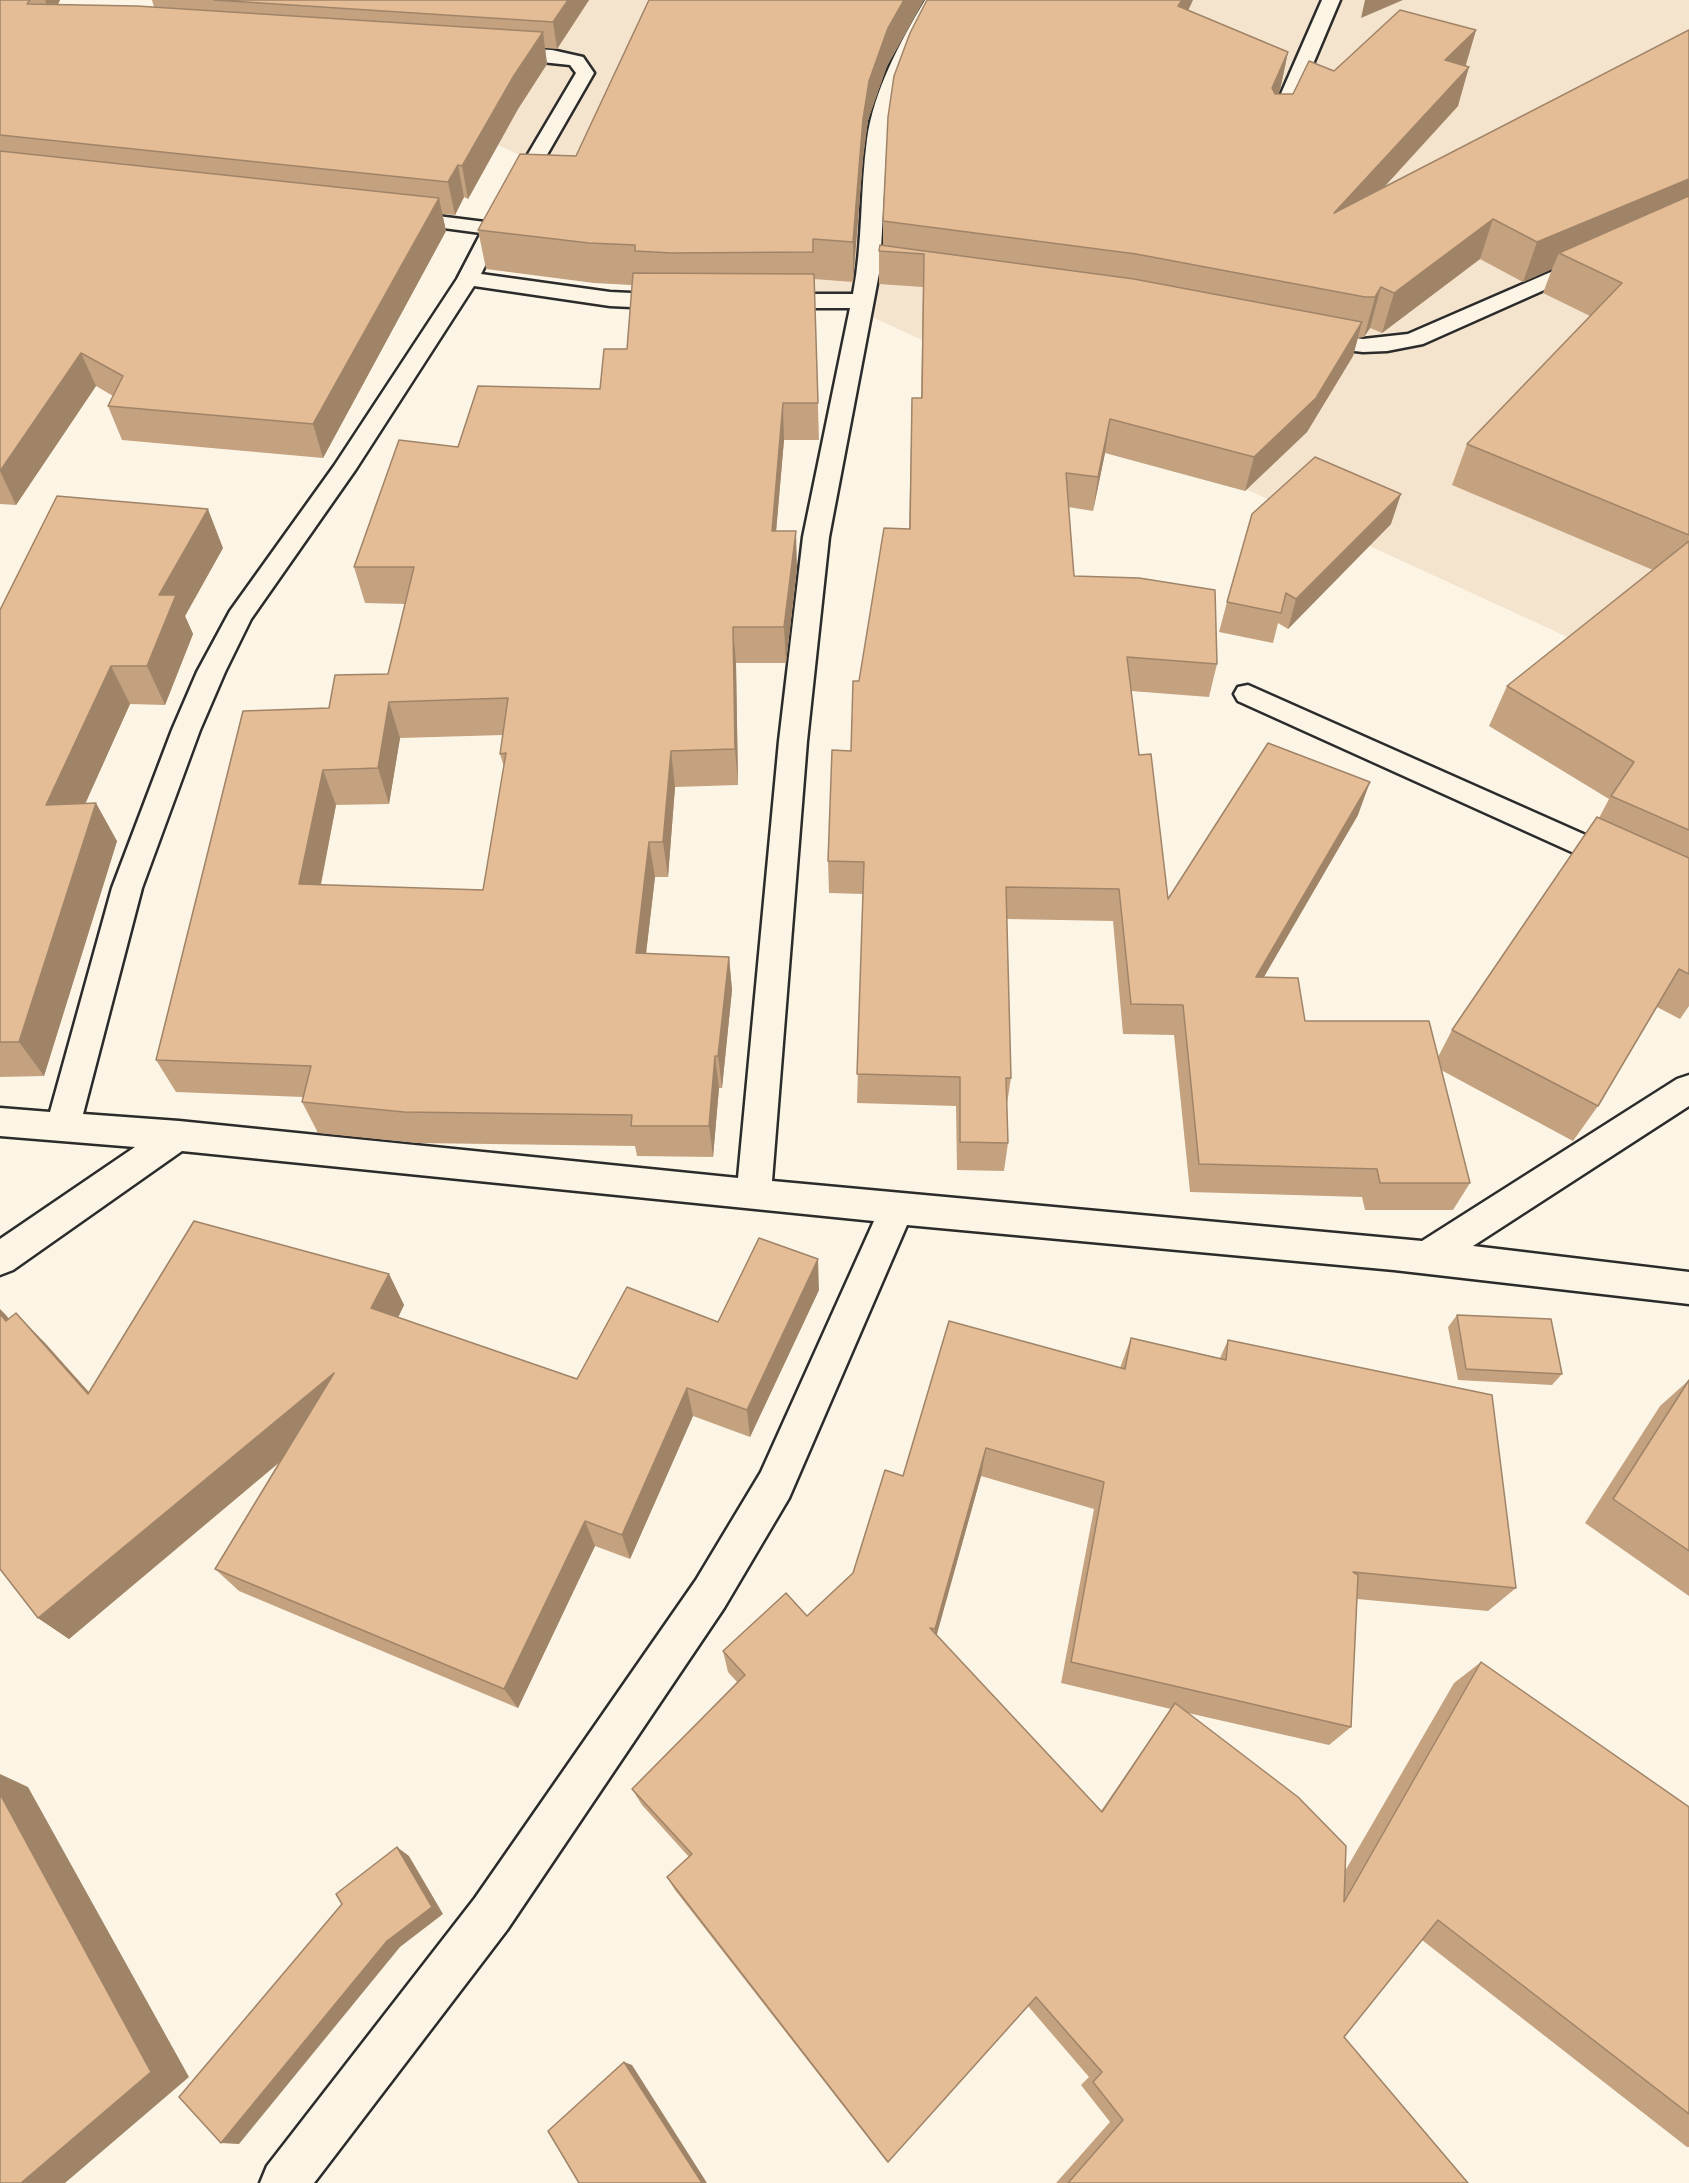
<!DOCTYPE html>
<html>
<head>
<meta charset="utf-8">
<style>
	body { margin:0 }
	canvas { display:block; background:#fcf5e5 }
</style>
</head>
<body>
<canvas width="1689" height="2183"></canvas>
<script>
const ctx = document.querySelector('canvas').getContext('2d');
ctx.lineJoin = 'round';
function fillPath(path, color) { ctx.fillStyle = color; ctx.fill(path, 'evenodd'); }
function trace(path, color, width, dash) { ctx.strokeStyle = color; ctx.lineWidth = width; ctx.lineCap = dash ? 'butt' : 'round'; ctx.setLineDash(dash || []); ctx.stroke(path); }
const built = new Path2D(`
	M 183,0 L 1689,0 L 1689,693 Z`);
const street = new Path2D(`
	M 925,0 L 943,0 L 924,33 L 896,96 L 887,138 L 880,268 L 829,537 L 807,741 L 772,1181 L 1422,1241 L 1677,1079 L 1689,1075 L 1689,1106 L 1473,1246 L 1689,1272 L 1689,1304 L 1394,1270 L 907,1225 L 789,1498 L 724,1608 L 507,1930 L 314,2183 L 260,2183 L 267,2166 L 475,1898 L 696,1580 L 761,1472 L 874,1221 L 182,1151 L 13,1270 L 0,1275 L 0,1239 L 135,1147 L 0,1136 L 0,1108 L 50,1112 L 112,888 L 172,730 L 197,672 L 230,611 L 334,466 L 457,279 L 481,233 L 391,221 L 388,217 L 391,213 L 398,211 L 501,224 L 504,228 L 481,274 L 610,292 L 674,295 L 682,297 L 685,302 L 682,307 L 674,309 L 610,306 L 474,286 L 356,469 L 251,619 L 225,672 L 200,730 L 142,888 L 83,1114 L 179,1121 L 738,1178 L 779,741 L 803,537 L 850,308 L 771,308 L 763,306 L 760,301 L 763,296 L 771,294 L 853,294 C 863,243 860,191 867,139 C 874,90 900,42 925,0 Z
	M 1322,0 L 1340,0 L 1286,128 L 1283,132 L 1269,132 L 1266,128 Z
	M 500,47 L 552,50 L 583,57 L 594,73 L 525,193 L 522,197 L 508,197 L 505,193 L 576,73 L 570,65 L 494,57 L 491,53 L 494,49 Z
	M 1590,255 L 1598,256 L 1601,261 L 1598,266 L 1423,344 L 1387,351 L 1363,352 L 1312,346 L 1304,344 L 1301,339 L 1304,334 L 1312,332 L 1363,339 L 1408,334 Z
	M 1248,685 L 1689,881 L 1689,905 L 1238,701 L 1234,694 L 1238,687 Z`);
const wall = new Path2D(`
	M 0,0 L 60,0 L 58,5 L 154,7 L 152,0 L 589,0 L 557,49 L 545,48 L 547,64 L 518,109 L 468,199 L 464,197 L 455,215 L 442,214 L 446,231 L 323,458 L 122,440 L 108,406 L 113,396 L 96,386 L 16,505 L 0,504 Z
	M 649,0 L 924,0 L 887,66 L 868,120 L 863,158 L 853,282 L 814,279 L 819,440 L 784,440 L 776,531 L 797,568 L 786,663 L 736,663 L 738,785 L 675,787 L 668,877 L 655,877 L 646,954 L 729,957 L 732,990 L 722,1088 L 719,1088 L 713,1157 L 637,1156 L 635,1146 L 417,1143 L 318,1133 L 302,1102 L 303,1097 L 176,1092 L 156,1060 L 329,708 L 388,674 L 405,604 L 365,603 L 354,567 L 458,447 L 600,389 L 627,349 L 632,285 L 594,283 L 486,269 L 478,230 L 576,156 ZM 503,735 L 500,754 L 504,767 L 483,890 L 321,885 L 336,805 L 389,804 L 400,738 Z
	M 1188,10 L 1288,52 L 1280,90 L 1278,94 L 1293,94 L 1334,71 L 1476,30 L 1465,66 L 1458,106 L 1383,188 L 1689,30 L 1689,1006 L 1680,1019 L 1657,1007 L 1598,1106 L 1573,1141 L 1441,1070 L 1470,1183 L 1453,1210 L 1365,1210 L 1362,1197 L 1190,1192 L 1174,1035 L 1123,1034 L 1113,921 L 1007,919 L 1011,1078 L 1007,1104 L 1008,1143 L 1004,1171 L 957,1170 L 956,1106 L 857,1103 L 863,894 L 829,893 L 828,861 L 851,751 L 859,681 L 909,529 L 912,398 L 921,398 L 923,287 L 879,284 L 879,251 L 883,245 L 883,221 ZM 1480,259 L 1523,282 L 1552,269 L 1543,293 L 1590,316 L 1467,444 L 1452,485 L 1653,570 L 1507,686 L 1489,726 L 1609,799 L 1599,818 L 1452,1030 L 1438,1057 L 1305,1021 L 1263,977 L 1358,815 L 1168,899 L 1139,755 L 1131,691 L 1209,697 L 1217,664 L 1074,576 L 1068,507 L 1093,511 L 1105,453 L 1245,491 L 1307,432 L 1353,356 L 1358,338 L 1364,337 L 1370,328 L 1382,333 Z
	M 1391,524 L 1288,629 L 1278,623 L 1273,643 L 1219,632 L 1227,602 Z
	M 223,548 L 185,616 L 193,634 L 165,705 L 130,704 L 85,804 L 117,841 L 44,1076 L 0,1077 L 0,610 Z
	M 389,1274 L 404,1305 L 398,1318 L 577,1379 L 718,1322 L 819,1290 L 750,1437 L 693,1416 L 630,1559 L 595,1546 L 518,1708 L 239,1591 L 215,1569 L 280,1462 L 69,1639 L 38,1618 L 9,1319 L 45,1343 L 89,1392 Z
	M 1457,1315 L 1562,1374 L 1552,1385 L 1458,1380 L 1448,1327 Z
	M 1131,1338 L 1220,1358 L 1228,1340 L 1516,1588 L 1488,1611 L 1357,1599 L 1351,1727 L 1329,1745 L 1188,1713 L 1345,1871 L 1454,1683 L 1481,1662 L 1689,1807 L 1689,2147 L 1687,2147 L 1422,1940 L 1344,2037 L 1468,2183 L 1056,2183 L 1110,2122 L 1081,2085 L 1089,2077 L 1028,2006 L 888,2162 L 886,2161 L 675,1890 L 667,1877 L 689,1857 L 642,1805 L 632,1789 L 737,1682 L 728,1672 L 723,1651 L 807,1616 L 853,1573 L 903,1476 L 1120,1368 ZM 981,1476 L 1094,1509 L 1061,1683 L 1171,1709 L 1101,1811 L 936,1635 Z
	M 1689,1380 L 1689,1596 L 1585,1523 L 1660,1406 Z`);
const shadedWall = new Path2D(`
	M 45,0 L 60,0 L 51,16 Z
	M 568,0 L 589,0 L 557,49 L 553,22 Z
	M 904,0 L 924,0 L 887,66 L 868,120 L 863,158 L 853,282 L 853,242 L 863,119 L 869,81 L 888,28 Z
	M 1182,0 L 1193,0 L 1173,44 L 1178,6 Z
	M 1365,0 L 1403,0 L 1361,18 Z
	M 1476,30 L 1465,68 L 1445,60 Z
	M 543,32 L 547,64 L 518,109 L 468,199 L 462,166 L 513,77 Z
	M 1288,52 L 1280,90 L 1264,127 L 1272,88 Z
	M 1469,67 L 1458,106 L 1324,253 L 1334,213 Z
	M 458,165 L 464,197 L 455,215 L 448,182 Z
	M 1689,179 L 1689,211 L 1559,253 L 1552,269 L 1523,282 L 1537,242 Z
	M 439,198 L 446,231 L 323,458 L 313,424 Z
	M 1493,219 L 1480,259 L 1382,333 L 1394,293 Z
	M 1381,287 L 1370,328 L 1364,337 L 1375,297 Z
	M 1362,322 L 1353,356 L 1307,432 L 1245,491 L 1254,457 Z
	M 81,353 L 96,386 L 16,505 L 0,471 Z
	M 783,403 L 784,440 L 773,567 L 772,531 Z
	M 1110,419 L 1105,453 L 1093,511 L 1098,477 Z
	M 1401,494 L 1391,524 L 1288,629 L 1296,599 Z
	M 208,509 L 223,548 L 185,616 L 193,634 L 165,705 L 147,666 L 159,595 Z
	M 796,531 L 797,568 L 786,663 L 784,627 Z
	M 733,627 L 736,663 L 738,785 L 735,749 Z
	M 111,666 L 130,704 L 68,842 L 46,805 Z
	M 389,702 L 400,738 L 389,804 L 378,768 Z
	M 671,751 L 675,787 L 668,877 L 663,842 Z
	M 323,770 L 336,805 L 314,918 L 299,884 Z
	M 1370,782 L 1358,815 L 1246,1008 L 1256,977 Z
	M 96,803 L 117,841 L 44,1076 L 19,1042 Z
	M 649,842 L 655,877 L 642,987 L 636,953 Z
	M 729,957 L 732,990 L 722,1088 L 718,1056 Z
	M 715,1056 L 719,1088 L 713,1157 L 709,1126 Z
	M 818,1259 L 819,1290 L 750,1437 L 747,1410 Z
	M 389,1274 L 404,1305 L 388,1338 L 371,1308 Z
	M 0,1309 L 5,1314 L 36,1350 L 6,1321 L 0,1314 Z
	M 16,1313 L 45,1343 L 115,1422 L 88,1394 Z
	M 334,1373 L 352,1401 L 69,1639 L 38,1618 Z
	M 687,1388 L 693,1416 L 630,1559 L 622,1535 Z
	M 986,1448 L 981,1476 L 932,1652 L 935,1629 Z
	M 585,1521 L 595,1546 L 518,1708 L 504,1689 Z
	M 0,1774 L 28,1787 L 189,2077 L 65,2183 L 21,2183 L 0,1794 Z
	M 397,1847 L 409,1856 L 443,1914 L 400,1947 L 239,2144 L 221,2143 Z
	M 624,2062 L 632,2065 L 707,2183 L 702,2183 Z`);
const building = new Path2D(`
	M 0,0 L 30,0 L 27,4 L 137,6 L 543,32 L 513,77 L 462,166 L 458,165 L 448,182 L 0,135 Z
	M 214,0 L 568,0 L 553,22 Z
	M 649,0 L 904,0 L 888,28 L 869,81 L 863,119 L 853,242 L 813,239 L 813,252 L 672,253 L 635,251 L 635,245 L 589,243 L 478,230 L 520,154 L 576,156 Z
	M 927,0 L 1182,0 L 1178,6 L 1288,52 L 1272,88 L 1275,94 L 1293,94 L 1309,61 L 1334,71 L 1400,10 L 1476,30 L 1445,60 L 1469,67 L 1334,213 L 1689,30 L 1689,179 L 1537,242 L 1493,219 L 1394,293 L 1381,287 L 1375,297 L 1365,297 L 1136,254 L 883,221 L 888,117 L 894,76 L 910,33 Z
	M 0,151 L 439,198 L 313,424 L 108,406 L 123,376 L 81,353 L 0,471 Z
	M 1689,196 L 1689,535 L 1467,444 L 1622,283 L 1559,253 Z
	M 880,245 L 1134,279 L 1362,322 L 1316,398 L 1254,457 L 1110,419 L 1098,477 L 1066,473 L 1074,576 L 1139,578 L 1215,590 L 1217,664 L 1127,657 L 1139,755 L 1151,754 L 1168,899 L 1268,743 L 1370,782 L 1256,977 L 1298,978 L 1305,1021 L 1429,1021 L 1470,1183 L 1380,1183 L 1377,1169 L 1199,1164 L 1183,1005 L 1131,1004 L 1119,889 L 1006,887 L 1011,1078 L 1006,1078 L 1008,1143 L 960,1142 L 960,1077 L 857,1074 L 864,862 L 828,861 L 832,750 L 851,751 L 853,681 L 859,681 L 884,528 L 910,529 L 912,398 L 922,398 L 924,254 L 879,251 Z
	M 633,273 L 814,274 L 818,403 L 783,403 L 772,531 L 796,531 L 784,627 L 733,627 L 735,749 L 671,751 L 663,842 L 649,842 L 636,953 L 729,957 L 718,1056 L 715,1056 L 709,1126 L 631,1126 L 632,1115 L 404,1112 L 302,1102 L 311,1066 L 156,1060 L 243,711 L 329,708 L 335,675 L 388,674 L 414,567 L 354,567 L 399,440 L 458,447 L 478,386 L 600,389 L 604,349 L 627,349 ZM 508,698 L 500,754 L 506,753 L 483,890 L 299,884 L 323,770 L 378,768 L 389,702 Z
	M 1315,457 L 1401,494 L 1296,599 L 1286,593 L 1281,613 L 1227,602 L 1252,514 Z
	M 57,496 L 208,509 L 159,595 L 176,595 L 147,666 L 111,666 L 46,805 L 96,803 L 19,1042 L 0,1042 L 0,610 Z
	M 1689,541 L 1689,830 L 1611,796 L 1634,762 L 1507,686 Z
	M 1597,817 L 1689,858 L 1689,974 L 1679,969 L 1598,1106 L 1452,1030 Z
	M 194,1221 L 389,1274 L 371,1308 L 577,1379 L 627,1287 L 718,1322 L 759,1238 L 818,1259 L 747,1410 L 687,1388 L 622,1535 L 585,1521 L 504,1689 L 215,1569 L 334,1373 L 38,1618 L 0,1569 L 0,1314 L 6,1321 L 16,1313 L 88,1394 Z
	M 1457,1315 L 1551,1319 L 1562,1374 L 1466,1369 Z
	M 949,1321 L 1125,1369 L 1131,1338 L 1226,1360 L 1228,1340 L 1492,1395 L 1516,1588 L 1353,1572 L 1358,1575 L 1351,1727 L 1071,1662 L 1104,1482 L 986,1448 L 935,1629 L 930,1628 L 1102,1812 L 1175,1703 L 1298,1797 L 1346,1846 L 1344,1902 L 1481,1662 L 1689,1807 L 1689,2114 L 1438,1920 L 1344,2037 L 1468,2183 L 1068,2183 L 1123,2120 L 1093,2082 L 1102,2072 L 1036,1997 L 888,2162 L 667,1877 L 692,1854 L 632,1789 L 745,1675 L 723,1651 L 786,1593 L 807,1616 L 853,1573 L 885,1470 L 903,1476 Z
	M 1689,1380 L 1689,1551 L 1613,1499 Z
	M 0,1794 L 151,2072 L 21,2183 L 0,2183 Z
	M 397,1847 L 432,1907 L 387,1941 L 221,2143 L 179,2097 L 342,1904 L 336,1894 Z
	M 624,2062 L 702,2183 L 579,2183 L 548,2131 Z`);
fillPath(built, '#f5e4cd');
trace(street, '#2b2b2b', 5);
fillPath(street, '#fcf5e5');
fillPath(wall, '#c4a280');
fillPath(shadedWall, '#a08468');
fillPath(building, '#e4bc95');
trace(building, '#a08468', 1.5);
</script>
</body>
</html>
